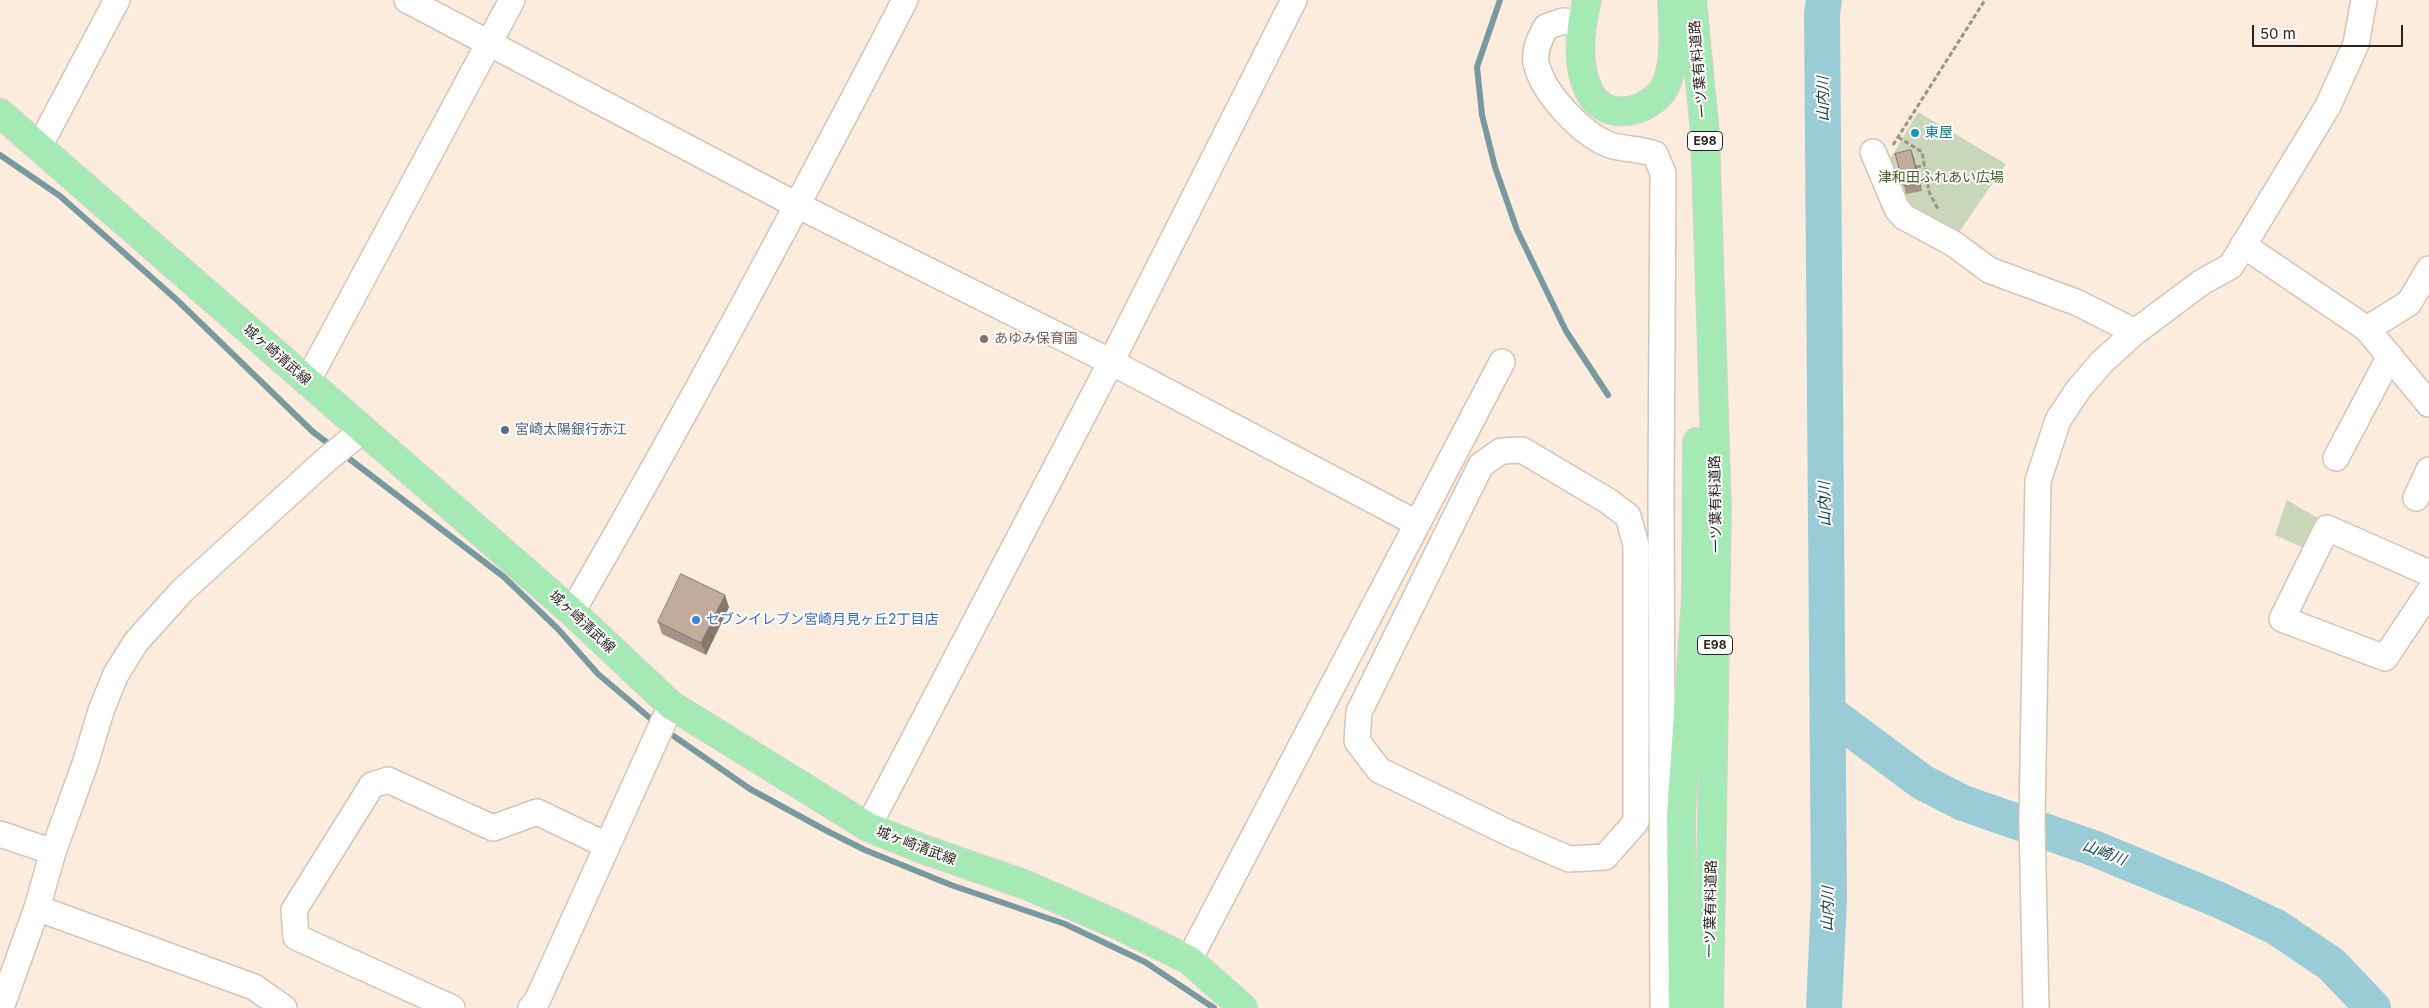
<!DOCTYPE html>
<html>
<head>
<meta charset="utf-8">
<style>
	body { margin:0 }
	#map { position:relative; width:2429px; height:1008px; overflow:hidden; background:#fcecde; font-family:Inter,sans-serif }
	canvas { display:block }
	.scale { position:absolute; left:2252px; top:25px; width:151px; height:22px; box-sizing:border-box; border:2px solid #2b231d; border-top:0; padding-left:6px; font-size:15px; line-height:18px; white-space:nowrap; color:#2b231d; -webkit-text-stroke:4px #fcfcfc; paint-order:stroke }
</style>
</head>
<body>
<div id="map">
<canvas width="2429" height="1008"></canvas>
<div class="scale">50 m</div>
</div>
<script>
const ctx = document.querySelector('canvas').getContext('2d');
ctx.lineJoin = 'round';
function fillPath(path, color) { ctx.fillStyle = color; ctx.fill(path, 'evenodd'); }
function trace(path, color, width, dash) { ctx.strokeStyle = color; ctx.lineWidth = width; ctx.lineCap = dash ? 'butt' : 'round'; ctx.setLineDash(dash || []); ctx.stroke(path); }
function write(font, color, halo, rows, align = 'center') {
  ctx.font = font + ' Inter,"Noto Sans JP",sans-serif'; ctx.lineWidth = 4; ctx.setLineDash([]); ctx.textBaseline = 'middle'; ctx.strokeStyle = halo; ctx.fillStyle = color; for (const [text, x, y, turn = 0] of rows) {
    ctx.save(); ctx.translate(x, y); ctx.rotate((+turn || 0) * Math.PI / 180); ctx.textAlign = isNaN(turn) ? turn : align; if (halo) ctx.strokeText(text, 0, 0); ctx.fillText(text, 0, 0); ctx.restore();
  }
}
const green = new Path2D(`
	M 1918,112 L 2006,164 L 1955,238 L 1900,201 L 1890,159 Z
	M 2287,500 L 2321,520 L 2308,550 L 2275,535 Z`);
const stream = new Path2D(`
	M 1500,0 L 1477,67 L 1482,115 L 1495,167 L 1517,230 L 1566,331 L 1608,395
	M 0,155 L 60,196 L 177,300 L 313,432 L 333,447
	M 343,454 L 504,577 L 558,629 L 598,674 L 657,724
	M 665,730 L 750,789 L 827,831 L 865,850 L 951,885 L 1065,924 L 1145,962 L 1214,1008`);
const river = new Path2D(`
	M 1824,0 L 1822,14 L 1829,898 L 1824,1008
	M 1828,712 L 1922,782 L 1963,803 L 2093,848 L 2219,900 L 2276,927 L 2331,964 L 2373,1008`);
const path = new Path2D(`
	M 1898,137 L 1922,152 L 1929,192 L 1938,209
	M 1893,145 L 1985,0
	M 1916,167 L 1925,165
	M 1919,183 L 1928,181`);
const minor = new Path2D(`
	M 407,0 L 785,199 L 1111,362 L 1416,523
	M 1581,23 L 1563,21 L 1546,27 C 1540,38 1534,50 1536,63 C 1543,93 1581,134 1610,145 C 1621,149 1641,149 1655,154 L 1663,173 L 1661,492 L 1663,1008
	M 39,147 L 117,0
	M 1873,152 L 1897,209 L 1904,217 L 1954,244 L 1989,270 L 2078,303 L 2135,332
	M 2243,245 L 2367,329 L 2429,404
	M 2367,329 L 2409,303 L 2429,269
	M 307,382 L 512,0
	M 1522,450 L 1608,501 L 1628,516 L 1636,545 L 1636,822 L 1605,857 L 1569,859 L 1511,834 L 1379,770 L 1357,741 L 1359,712 L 1481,465 L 1501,451 Z
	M 2336,458 L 2390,356
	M 2416,498 L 2429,470
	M 2429,573 L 2327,528 L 2282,619 L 2385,658 L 2429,592
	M 572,612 C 688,411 798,206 905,0
	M 868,827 L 1111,362 L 1294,0
	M 0,834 L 53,852
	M 37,908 L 254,987 L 284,1008
	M 1189,960 L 1502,362
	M 1,1008 L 37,908 L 53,852 L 85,764 L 102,708 L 116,674 L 136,642 L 182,591 L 326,460 L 363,430
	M 452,1008 L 296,937 L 294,910 L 372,785 L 388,780 L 493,828 L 537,812 L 606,845
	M 531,1008 L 537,1001 L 671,705
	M 2036,1008 L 2032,821 L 2038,481 L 2058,420 L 2078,390 L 2102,362 L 2135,332 L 2202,282 L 2231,266 L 2328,106 L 2356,44 L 2364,0`);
const major = new Path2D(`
	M 1587,0 C 1580,29 1575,65 1590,93 C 1608,126 1658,110 1668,80 C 1676,55 1673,25 1672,0
	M 1692,0 L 1705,133 L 1717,508 L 1709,1008
	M 0,113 L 572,612 L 671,705 L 868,827 L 920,848 L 1026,885 L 1120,926 L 1189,960 L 1243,1008
	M 1683,1008 L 1681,815 L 1696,597 L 1697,442`);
const wall = new Path2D(`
	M 1911,150 L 1914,158 L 1922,191 L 1906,194 L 1904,186 Z
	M 729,607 L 706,655 L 662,634 L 658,622 Z`);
const shadedWall = new Path2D(`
	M 1911,150 L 1914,158 L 1922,191 L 1919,183 Z
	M 725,595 L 729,607 L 706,655 L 701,643 Z`);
const building = new Path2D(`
	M 1911,150 L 1919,183 L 1904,186 L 1895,154 Z
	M 681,574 L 725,595 L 701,643 L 658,622 Z`);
const markers = [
	[1915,133,5,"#0f9aa8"],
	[984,339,5,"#8d6e63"],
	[505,430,5,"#5c6f8a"],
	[696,620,5,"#3f7fe0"]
];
const shields = [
	[1705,141,35],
	[1715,645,35]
];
const shieldNames = [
	["E98",1705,141],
	["E98",1715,645]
];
const streetNames = [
	["一ツ葉有料道路",1699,69,-95],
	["城ヶ崎清武線",277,355,41],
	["一ツ葉有料道路",1716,504,-91],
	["城ヶ崎清武線",582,622,43],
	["城ヶ崎清武線",916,846,21],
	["一ツ葉有料道路",1711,909,-89]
];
const cultureNames = [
	["東屋",1925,133]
];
const parkNames = [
	["津和田ふれあい広場",1941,178]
];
const educationNames = [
	["あゆみ保育園",994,339]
];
const serviceNames = [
	["宮崎太陽銀行赤江",515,430]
];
const shopNames = [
	["セブンイレブン宮崎月見ヶ丘2丁目店",706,620]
];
const waterNames = [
	["山内川",1823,99,-90],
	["山内川",1825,504,-91],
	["山崎川",2104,853,21],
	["山内川",1828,909,-89]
];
fillPath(green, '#cad6ba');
trace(stream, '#78999f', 6);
trace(river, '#99ccd7', 36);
trace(minor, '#d7c3b3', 28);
trace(major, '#d5d3d2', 30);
trace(path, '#9f9288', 3, [5, 2.5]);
trace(minor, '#fff', 25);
trace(major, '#a5eab5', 28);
fillPath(wall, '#a59387');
fillPath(shadedWall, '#86786e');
fillPath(building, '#c0ab9d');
trace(building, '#86786e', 1);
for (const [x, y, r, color] of markers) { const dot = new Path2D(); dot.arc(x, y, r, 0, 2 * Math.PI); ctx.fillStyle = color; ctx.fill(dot); trace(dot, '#fcfcfc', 2); }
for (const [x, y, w] of shields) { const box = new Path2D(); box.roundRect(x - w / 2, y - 9.5, w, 19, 4); ctx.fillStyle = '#fcfcfc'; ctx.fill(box); trace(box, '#2b231d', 1); }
write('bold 12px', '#2b231d', null, shieldNames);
write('14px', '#2b231d', '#fcfcfc', streetNames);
write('14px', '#0d838f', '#fcfcfc', cultureNames, 'left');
write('14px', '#485d24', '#fcfcfc', parkNames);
write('14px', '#785e54', '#fcfcfc', educationNames, 'left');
write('14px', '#4e5e75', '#fcfcfc', serviceNames, 'left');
write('14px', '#366cbe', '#fcfcfc', shopNames, 'left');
write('italic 15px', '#0e3e46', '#fcfcfc', waterNames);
</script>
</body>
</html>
